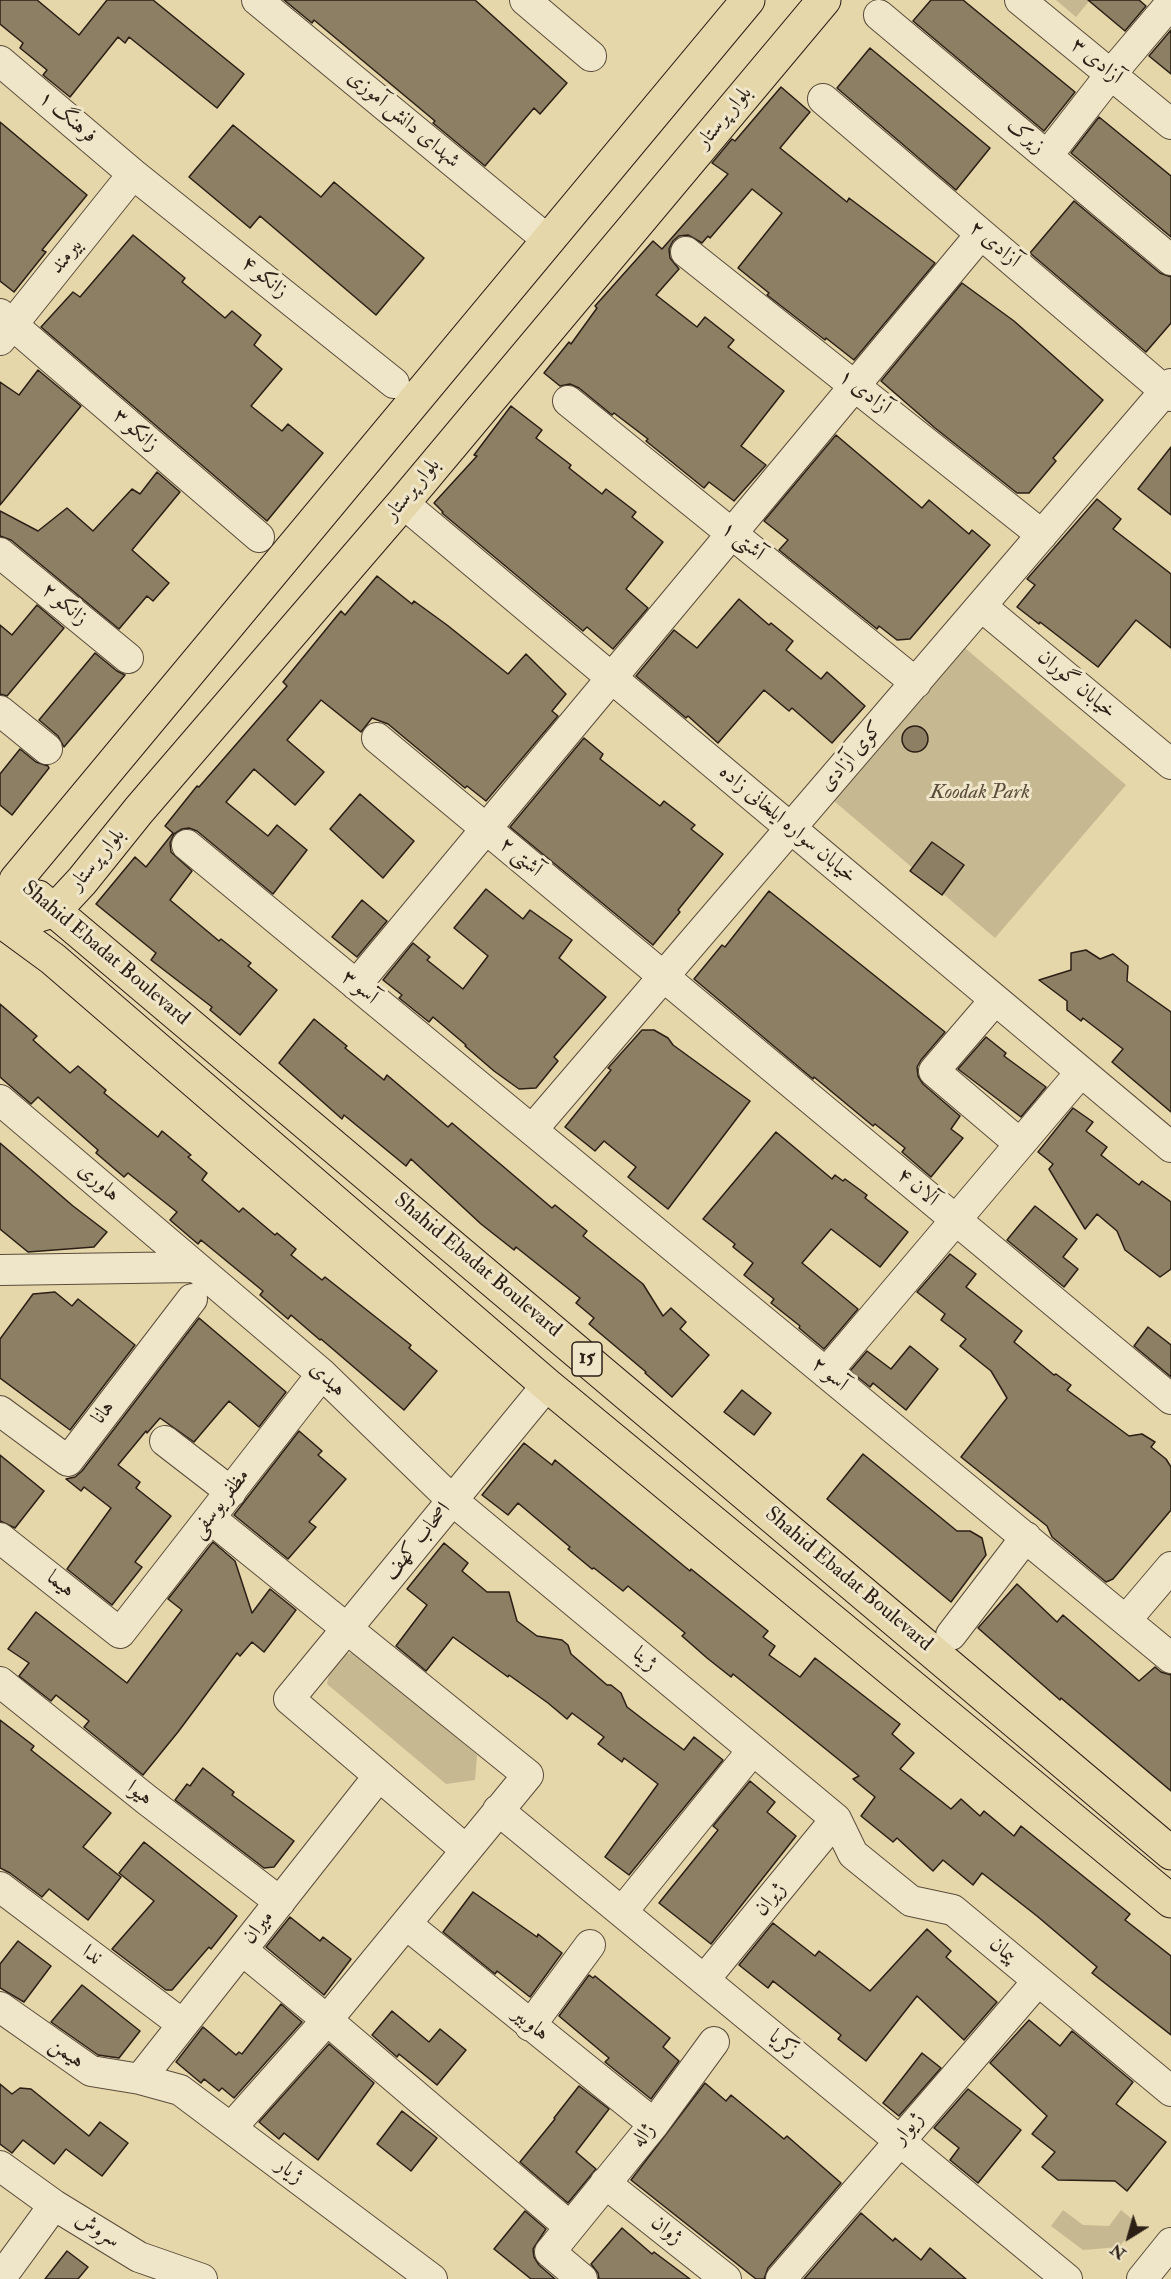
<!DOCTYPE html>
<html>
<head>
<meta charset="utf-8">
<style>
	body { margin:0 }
	#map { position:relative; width:1171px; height:2279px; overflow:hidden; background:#e6d7aa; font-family:"IM FELL Double Pica",serif }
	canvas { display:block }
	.north { position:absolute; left:1099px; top:2207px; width:60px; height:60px; -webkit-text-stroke:4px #efe5c8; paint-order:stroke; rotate:217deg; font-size:16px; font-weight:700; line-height:24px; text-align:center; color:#2b1f16 }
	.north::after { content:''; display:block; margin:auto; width:21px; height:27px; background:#2b1f16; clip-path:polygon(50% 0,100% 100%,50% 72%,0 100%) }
</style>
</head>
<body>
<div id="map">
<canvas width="1171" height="2279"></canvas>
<div class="north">N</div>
</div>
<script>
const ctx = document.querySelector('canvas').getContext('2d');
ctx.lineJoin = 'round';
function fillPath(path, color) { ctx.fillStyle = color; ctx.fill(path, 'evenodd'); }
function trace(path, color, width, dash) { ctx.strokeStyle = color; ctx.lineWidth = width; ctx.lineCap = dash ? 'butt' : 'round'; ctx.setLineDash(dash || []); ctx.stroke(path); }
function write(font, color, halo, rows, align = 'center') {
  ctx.font = font + ' "IM FELL Double Pica",Amiri,serif'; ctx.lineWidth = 6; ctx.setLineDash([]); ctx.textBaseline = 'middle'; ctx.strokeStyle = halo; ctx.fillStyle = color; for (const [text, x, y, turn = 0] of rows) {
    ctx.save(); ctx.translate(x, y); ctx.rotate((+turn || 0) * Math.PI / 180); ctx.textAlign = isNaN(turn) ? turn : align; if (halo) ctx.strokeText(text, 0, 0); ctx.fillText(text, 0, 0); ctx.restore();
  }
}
const green = new Path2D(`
	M 1056,0 L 1090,0 L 1076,17 Z
	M 965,648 L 1126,785 L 995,938 L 834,801 Z
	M 355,1652 L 477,1755 L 475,1780 L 446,1784 L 327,1684 L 332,1657 Z
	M 1063,2210 L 1083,2225 L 1109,2226 L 1121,2210 L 1138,2224 L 1119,2247 L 1083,2250 L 1051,2226 Z`);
const building = new Path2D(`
	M 0,0 L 37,0 L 79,35 L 107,0 L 153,0 L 244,74 L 217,108 L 129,37 L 125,43 L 118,37 L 70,97 L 43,75 L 47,70 L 20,48 L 23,43 L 0,24 Z
	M 284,0 L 475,0 L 567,83 L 540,114 L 534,108 L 485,166 L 433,123 L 435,121 L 314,20 L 312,23 Z
	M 931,0 L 963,0 L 1075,92 L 1044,131 L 913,21 Z
	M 1088,0 L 1139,0 L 1146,6 L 1125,31 Z
	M 1171,30 L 1171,74 L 1149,56 Z
	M 870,48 L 990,148 L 956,190 L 837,88 Z
	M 781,87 L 810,112 L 780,148 L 847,202 L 849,198 L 935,263 L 854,360 L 826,338 L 825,340 L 767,295 L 769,293 L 738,268 L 782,213 L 752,189 L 710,238 L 708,236 L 702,243 L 688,235 L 679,236 L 673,241 L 669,249 L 670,258 L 679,269 L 656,295 L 697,327 L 705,317 L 734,340 L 728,347 L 784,391 L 741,446 L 766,465 L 734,501 L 709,482 L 704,488 L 646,441 L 648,439 L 614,413 L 612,415 L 579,388 L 570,384 L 560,386 L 544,373 L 569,342 L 571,344 L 597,308 L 595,306 L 653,241 L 662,249 L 728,174 L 712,163 L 732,139 L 735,141 Z
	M 1099,117 L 1171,176 L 1171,237 L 1071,153 Z
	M 0,122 L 87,195 L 42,250 L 46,252 L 14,292 L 0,281 Z
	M 233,125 L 321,197 L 334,182 L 424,258 L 376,315 L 260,216 L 250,228 L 189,177 Z
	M 1074,201 L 1160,273 L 1171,277 L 1171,323 L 1146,352 L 1030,253 Z
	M 133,235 L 185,278 L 182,282 L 225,318 L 232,311 L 261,335 L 254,345 L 282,369 L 251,406 L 282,431 L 288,424 L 323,453 L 267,521 L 41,327 L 73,292 L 80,297 Z
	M 962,283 L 1014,321 L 1103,400 L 1053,458 L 1056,461 L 1029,493 L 1017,493 L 935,428 L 881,381 Z
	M 38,370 L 81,406 L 0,505 L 0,382 L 19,395 Z
	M 511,406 L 542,430 L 536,438 L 571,465 L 569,468 L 602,494 L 606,489 L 636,512 L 632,517 L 663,542 L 626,589 L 648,608 L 613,649 L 587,627 L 583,631 L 442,513 L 443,512 L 434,503 L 477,456 L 474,455 Z
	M 836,435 L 922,508 L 929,500 L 969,534 L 972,530 L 990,545 L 910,639 L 897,640 L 879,626 L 877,629 L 779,550 L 788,540 L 764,521 Z
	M 1171,447 L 1171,515 L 1138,489 Z
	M 157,472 L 180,492 L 132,550 L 169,583 L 153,601 L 147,596 L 119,629 L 11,540 L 0,536 L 0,511 L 38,531 L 67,508 L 93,531 L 132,489 L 140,494 Z
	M 1097,499 L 1121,519 L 1113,529 L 1171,574 L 1171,648 L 1136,620 L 1098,667 L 1040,622 L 1039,624 L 1017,607 L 1035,585 L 1027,579 Z
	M 377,576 L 412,604 L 414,601 L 447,625 L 508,674 L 526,654 L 566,694 L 552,711 L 558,716 L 486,801 L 467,786 L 465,788 L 388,724 L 372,718 L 361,732 L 321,700 L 287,740 L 324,772 L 295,805 L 254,769 L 226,802 L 268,836 L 277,825 L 307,850 L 273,894 L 197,831 L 189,828 L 182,829 L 174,834 L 170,843 L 171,852 L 192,871 L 170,900 L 219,941 L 221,939 L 251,963 L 248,966 L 277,990 L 240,1035 L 210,1010 L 212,1007 L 151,960 L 156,953 L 96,904 L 135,857 L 146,867 L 173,833 L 165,826 L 197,786 L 199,787 L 287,686 L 283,682 L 341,611 L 345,615 Z
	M 739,599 L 769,625 L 771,623 L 793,641 L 786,650 L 821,679 L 827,672 L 865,706 L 832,743 L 792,708 L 789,711 L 764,690 L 718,743 L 688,716 L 686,718 L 636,676 L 674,630 L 697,648 Z
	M 37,605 L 64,628 L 7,696 L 0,694 L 0,625 L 12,635 Z
	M 95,653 L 117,671 L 125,675 L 64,747 L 58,736 L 39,720 Z
	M902 739a13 13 0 1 1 26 0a13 13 0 1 1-26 0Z
	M 584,738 L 603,754 L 600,759 L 660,806 L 664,801 L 695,825 L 691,829 L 723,854 L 678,910 L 680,912 L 653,945 L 510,827 Z
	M 20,749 L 36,762 L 48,766 L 49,768 L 12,815 L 0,805 L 0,774 Z
	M 360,794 L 414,841 L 383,878 L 330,829 Z
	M 932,842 L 964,865 L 942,895 L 910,871 Z
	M 486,889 L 523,919 L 530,910 L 572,940 L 559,958 L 606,997 L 554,1057 L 558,1061 L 536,1088 L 519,1089 L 494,1071 L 465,1046 L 466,1045 L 433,1017 L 429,1022 L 399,998 L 402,995 L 383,980 L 413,943 L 430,957 L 427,960 L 463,989 L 488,956 L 454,928 Z
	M 769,891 L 945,1032 L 921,1060 L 917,1067 L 918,1076 L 923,1084 L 960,1116 L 951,1129 L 963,1138 L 931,1177 L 902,1152 L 905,1148 L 875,1124 L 873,1126 L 814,1077 L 813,1079 L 694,979 L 722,945 L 725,947 Z
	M 362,900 L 387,921 L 357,957 L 332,937 Z
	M 1086,950 L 1100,959 L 1113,954 L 1128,966 L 1127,981 L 1171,1012 L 1171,1112 L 1112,1062 L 1123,1049 L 1083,1018 L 1081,1021 L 1067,1010 L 1067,1001 L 1039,980 L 1071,970 L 1071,953 Z
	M 0,1004 L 37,1036 L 33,1040 L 70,1073 L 78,1066 L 106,1090 L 104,1093 L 158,1137 L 162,1131 L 191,1155 L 188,1157 L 207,1173 L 202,1180 L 239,1212 L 243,1208 L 275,1235 L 277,1233 L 296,1249 L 291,1255 L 322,1280 L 325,1277 L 411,1345 L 409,1348 L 437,1371 L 404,1410 L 321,1339 L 320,1340 L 291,1315 L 288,1319 L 260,1295 L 263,1291 L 201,1240 L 198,1244 L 170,1220 L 177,1212 L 128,1173 L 124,1177 L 96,1153 L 98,1150 L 38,1097 L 31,1104 L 0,1077 Z
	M 314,1019 L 347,1046 L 345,1048 L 384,1080 L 387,1075 L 448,1127 L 452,1123 L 552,1208 L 555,1205 L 587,1231 L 583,1236 L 643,1284 L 663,1316 L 671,1308 L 686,1322 L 680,1329 L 709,1355 L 672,1397 L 645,1373 L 646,1372 L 589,1324 L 594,1318 L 576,1303 L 580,1298 L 516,1247 L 514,1250 L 481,1224 L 411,1159 L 406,1166 L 344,1115 L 342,1119 L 279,1063 Z
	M 642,1030 L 654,1030 L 668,1038 L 673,1045 L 750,1101 L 668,1209 L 628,1177 L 636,1167 L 604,1141 L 595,1151 L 565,1127 L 611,1070 L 608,1068 Z
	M 986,1037 L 1006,1053 L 1004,1056 L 1046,1087 L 1021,1117 L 958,1069 Z
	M 1073,1108 L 1093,1122 L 1086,1131 L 1107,1147 L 1101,1155 L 1139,1185 L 1142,1181 L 1171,1202 L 1171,1269 L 1160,1277 L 1125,1250 L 1117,1231 L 1097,1214 L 1085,1229 L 1049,1169 L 1053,1164 L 1038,1152 Z
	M 776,1132 L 832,1179 L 835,1175 L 843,1181 L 845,1179 L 867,1195 L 865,1198 L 908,1232 L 880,1267 L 831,1229 L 802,1263 L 858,1309 L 824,1349 L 799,1328 L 800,1326 L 771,1303 L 774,1299 L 744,1275 L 753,1263 L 733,1247 L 735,1244 L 703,1219 Z
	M 0,1143 L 73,1206 L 107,1232 L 94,1247 L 28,1252 L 0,1229 Z
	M 1035,1206 L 1077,1239 L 1063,1257 L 1078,1269 L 1064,1287 L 1007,1240 Z
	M 950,1254 L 976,1274 L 966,1287 L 1022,1331 L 1014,1342 L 1054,1375 L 1056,1374 L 1071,1385 L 1067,1390 L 1129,1436 L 1142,1434 L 1155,1442 L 1151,1447 L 1166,1459 L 1171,1467 L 1171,1510 L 1113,1579 L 1106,1582 L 1052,1537 L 1047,1526 L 961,1457 L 1007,1398 L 991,1371 L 960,1346 L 966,1339 L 941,1320 L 945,1314 L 917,1292 Z
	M 55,1292 L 72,1306 L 78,1299 L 135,1345 L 70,1430 L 0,1378 L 0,1339 L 33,1294 Z
	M 199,1318 L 286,1392 L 259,1427 L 229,1401 L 194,1442 L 160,1418 L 147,1433 L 146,1431 L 118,1465 L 140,1482 L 136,1488 L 171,1516 L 135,1562 L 142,1567 L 112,1605 L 67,1569 L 111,1508 L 84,1487 L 81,1491 L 66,1479 L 75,1477 L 82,1471 Z
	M 1148,1327 L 1171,1345 L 1171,1377 L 1134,1346 Z
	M 910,1346 L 938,1369 L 906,1410 L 873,1383 L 870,1387 L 850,1371 L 867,1351 L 891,1369 Z
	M 742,1390 L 771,1413 L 754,1435 L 724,1412 Z
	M 299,1431 L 322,1451 L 318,1455 L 346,1479 L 309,1522 L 316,1527 L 288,1559 L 234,1515 Z
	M 524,1443 L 552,1465 L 555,1460 L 690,1571 L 691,1569 L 768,1631 L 763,1637 L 775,1646 L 769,1655 L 800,1677 L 815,1658 L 900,1724 L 892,1734 L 914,1753 L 900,1769 L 941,1801 L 951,1809 L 961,1799 L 980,1816 L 984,1811 L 1014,1836 L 1021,1826 L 1130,1914 L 1125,1920 L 1171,1956 L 1171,2035 L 1092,1973 L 1097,1967 L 1037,1916 L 982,1873 L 973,1885 L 943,1860 L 933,1871 L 897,1838 L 893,1842 L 861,1816 L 875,1797 L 853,1779 L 859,1776 L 733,1674 L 731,1677 L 707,1658 L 682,1636 L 685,1633 L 628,1586 L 623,1591 L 594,1568 L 592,1569 L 568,1549 L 570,1547 L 518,1503 L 508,1515 L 482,1495 Z
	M 863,1454 L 957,1531 L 970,1531 L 982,1538 L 986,1555 L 951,1602 L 827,1499 Z
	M 0,1455 L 44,1491 L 15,1528 L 0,1521 Z
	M 213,1542 L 235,1561 L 252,1613 L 270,1589 L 296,1610 L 264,1652 L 252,1642 L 240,1656 L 237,1653 L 178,1732 L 143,1775 L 84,1727 L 89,1721 L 56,1695 L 51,1701 L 19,1676 L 29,1663 L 8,1649 L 36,1612 L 127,1683 L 182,1610 L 168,1599 Z
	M 444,1543 L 468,1563 L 462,1571 L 487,1592 L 509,1592 L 517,1621 L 537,1636 L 562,1640 L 568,1645 L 571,1654 L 607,1685 L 611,1685 L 621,1693 L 627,1707 L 653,1727 L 684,1750 L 694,1737 L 723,1760 L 629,1875 L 605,1857 L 658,1784 L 624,1758 L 622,1762 L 598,1744 L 604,1737 L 572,1713 L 567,1719 L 548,1703 L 509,1675 L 508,1677 L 453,1637 L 426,1671 L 396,1646 L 427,1605 L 407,1589 Z
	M 1017,1584 L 1057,1622 L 1063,1615 L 1139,1681 L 1155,1667 L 1161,1672 L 1171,1675 L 1171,1791 L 1061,1698 L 1060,1700 L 978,1628 Z
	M 0,1720 L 34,1746 L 31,1750 L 111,1813 L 83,1847 L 121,1877 L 88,1920 L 49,1889 L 42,1897 L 10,1873 L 0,1868 Z
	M 203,1768 L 234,1792 L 232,1795 L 294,1841 L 274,1867 L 264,1868 L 175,1800 L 187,1784 L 190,1786 Z
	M 750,1781 L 775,1802 L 767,1812 L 796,1836 L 711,1944 L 659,1903 L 718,1830 L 713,1826 Z
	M 144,1842 L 237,1916 L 211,1949 L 209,1947 L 172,1990 L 166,1990 L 112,1949 L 154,1901 L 119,1873 Z
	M 473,1892 L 537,1937 L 538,1934 L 562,1953 L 530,1997 L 497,1971 L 495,1974 L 443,1932 Z
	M 290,1917 L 320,1941 L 323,1937 L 351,1959 L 324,1995 L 266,1947 Z
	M 773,1923 L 815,1956 L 819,1951 L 870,1991 L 927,1929 L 951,1951 L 946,1957 L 997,2002 L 964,2040 L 917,1996 L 866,2061 L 838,2039 L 841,2035 L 773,1981 L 768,1988 L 739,1965 Z
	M 18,1941 L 51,1966 L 24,2002 L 0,1988 L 0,1964 Z
	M 589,1975 L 593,1978 L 595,1976 L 670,2038 L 663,2047 L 679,2061 L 651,2099 L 605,2062 L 609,2058 L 559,2016 Z
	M 82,1985 L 140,2031 L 119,2058 L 98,2055 L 51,2022 Z
	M 281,2004 L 302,2022 L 234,2098 L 222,2088 L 219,2091 L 204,2079 L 201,2083 L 176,2062 L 203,2027 L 236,2055 L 239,2052 L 242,2054 Z
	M 392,2011 L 429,2042 L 440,2029 L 466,2050 L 437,2085 L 399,2054 L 397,2057 L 372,2035 Z
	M 1029,2020 L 1060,2046 L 1072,2031 L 1133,2082 L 1116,2104 L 1166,2142 L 1127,2191 L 1115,2181 L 1058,2180 L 1042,2167 L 1055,2152 L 1032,2134 L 1047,2116 L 990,2063 Z
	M 329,2044 L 374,2083 L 318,2160 L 284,2133 L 279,2139 L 259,2122 Z
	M 922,2053 L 941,2068 L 899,2116 L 883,2103 Z
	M 705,2083 L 726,2101 L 731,2095 L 784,2139 L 787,2136 L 841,2183 L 768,2268 L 764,2279 L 756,2279 L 631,2180 Z
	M 0,2084 L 12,2094 L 20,2088 L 31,2089 L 89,2136 L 100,2122 L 128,2143 L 102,2176 L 66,2149 L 54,2164 L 23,2140 L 12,2153 L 0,2144 Z
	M 579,2086 L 609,2109 L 576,2152 L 596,2169 L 568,2203 L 520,2162 L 555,2119 L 554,2118 Z
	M 968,2089 L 1021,2130 L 978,2183 L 950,2160 L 959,2148 L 934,2128 Z
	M 402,2111 L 437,2138 L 411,2171 L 377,2144 Z
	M 525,2211 L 546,2229 L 533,2249 L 534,2257 L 539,2265 L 555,2279 L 531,2279 L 494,2249 Z
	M 861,2213 L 893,2241 L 895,2238 L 921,2260 L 930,2248 L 966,2279 L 804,2279 Z
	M 622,2228 L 652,2254 L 654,2252 L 690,2279 L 599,2279 L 598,2273 L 591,2264 Z
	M 67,2251 L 88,2267 L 78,2279 L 45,2279 Z`);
const minor = new Path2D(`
	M 257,0 L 549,241
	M 525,0 L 591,56
	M 1020,0 L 1171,124
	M 879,15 L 1171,260
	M 0,61 L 133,174 L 394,383
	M 823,99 L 1171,396
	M 1047,156 L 1111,74 L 1171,3
	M 686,252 L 1042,535
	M 0,314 L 259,537
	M 0,340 L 133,174
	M 568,401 L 916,683
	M 403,503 L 1171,1147
	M 0,553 L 128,658
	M 981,606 L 1171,764
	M 0,711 L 47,749
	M 377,738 L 1171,1399
	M 187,845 L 1171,1658
	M 356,985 L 981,234
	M 995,1000 L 934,1071 L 1020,1144
	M 0,1100 L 322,1374 L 452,1500 L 836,1819 L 853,1854 L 911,1901 L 953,1910 L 1171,2091
	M 532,1130 L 1171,384
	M 0,1270 L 195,1267
	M 826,1373 L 1081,1072
	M 0,1411 L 68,1461 L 192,1299
	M 165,1441 L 231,1492
	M 210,1518 L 528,1775 L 327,2020 L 231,2128
	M 0,1538 L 120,1633 L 322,1374
	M 1126,1620 L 1171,1567
	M 951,1635 L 1026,1537
	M 0,1682 L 147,1800 L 280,1902
	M 498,1810 L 1067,2279
	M 466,1850 L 289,1699 L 547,1385
	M 0,1887 L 182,2024
	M 622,1912 L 752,1751
	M 406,1924 L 654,2124
	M 242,1950 L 327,2020 L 570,2227
	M 704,1980 L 836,1819
	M 0,2007 L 91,2071 L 140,2079 L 180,2090 L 432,2279
	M 530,2026 L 590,1945
	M 140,2079 L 378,1777
	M 0,2166 L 54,2205 L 139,2257 L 202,2279
	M 605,2183 L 726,2279
	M 0,2279 L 54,2205
	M 582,2279 L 550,2252 L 654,2124 L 714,2042
	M 781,2279 L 1038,1981
	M 1142,2279 L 1171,2243`);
const major = new Path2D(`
	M 748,0 L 16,880 L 8,925 L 55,910 L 82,881 L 139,810 L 403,503 L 824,0
	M 38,897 L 1171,1853
	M 0,920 L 53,959 L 547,1385 L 1171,1901`);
const shields = [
	[587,1359,30]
];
const shieldNames = [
	["15",587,1359]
];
const streetNames = [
	["آزادی ۳",1096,62,39],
	["فرهنگ ۱",67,118,40],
	["بلوار پرستار",725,118,-50],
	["شهدای دانش آموزی",403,120,40],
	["زیرک",1025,137,40],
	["آزادی ۲",994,245,40],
	["بیرمند",67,257,-51],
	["زانکو ۴",264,278,39],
	["آزادی ۱",864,393,38],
	["زانکو ۳",135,431,41],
	["بلوار پرستار",413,490,-50],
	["آشتی ۱",742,542,39],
	["زانکو ۲",64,605,40],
	["خیابان گوران",1076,685,40],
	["کوی آزادی",852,757,-49],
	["خیابان سواره ایلخانی زاده",787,825,40],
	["آشتی ۲",520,858,40],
	["بلوار پرستار",98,860,-50],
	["Shahid Ebadat Boulevard",105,954,40],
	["آسو ۳",359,988,40],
	["هاوری",98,1183,41],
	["آلان ۴",917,1188,40],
	["Shahid Ebadat Boulevard",477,1266,40],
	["آسو ۲",829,1375,40],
	["هیدی",327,1380,43],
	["هانا",104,1413,-53],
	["مظفر یوسفی",221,1504,-52],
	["اصحاب کهف",418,1542,-51],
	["Shahid Ebadat Boulevard",848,1580,40],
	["هیما",60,1585,38],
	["ژینا",644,1660,40],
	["هیوا",139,1794,38],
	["ژیران",771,1900,-50],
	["میران",259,1928,-51],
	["پیمان",1002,1951,40],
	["ندا",91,1956,37],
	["هاوبیر",530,2025,39],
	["زکریا",783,2045,40],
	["هیمن",66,2054,35],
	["ژیوار",909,2129,-49],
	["ژاله",644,2136,-51],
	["ژیار",289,2172,37],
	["سروش",97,2231,32],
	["ژوان",666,2231,38]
];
const parkNames = [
	["Koodak Park",980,793]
];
fillPath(green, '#c6b891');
fillPath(building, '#8c7f63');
trace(building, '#2b1f16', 1.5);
trace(minor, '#5a4d3b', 32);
trace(major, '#2b1f16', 35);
trace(minor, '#efe5c8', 30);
trace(major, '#e6d7aa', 33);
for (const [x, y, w] of shields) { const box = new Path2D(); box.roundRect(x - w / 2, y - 17, w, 34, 4.5); ctx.fillStyle = '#efe5c8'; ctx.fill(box); trace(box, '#2b1f16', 1.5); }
write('bold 20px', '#2b1f16', null, shieldNames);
write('21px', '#2b1f16', '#efe5c8', streetNames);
write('italic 21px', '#5a4d3b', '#efe5c8', parkNames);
</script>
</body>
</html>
